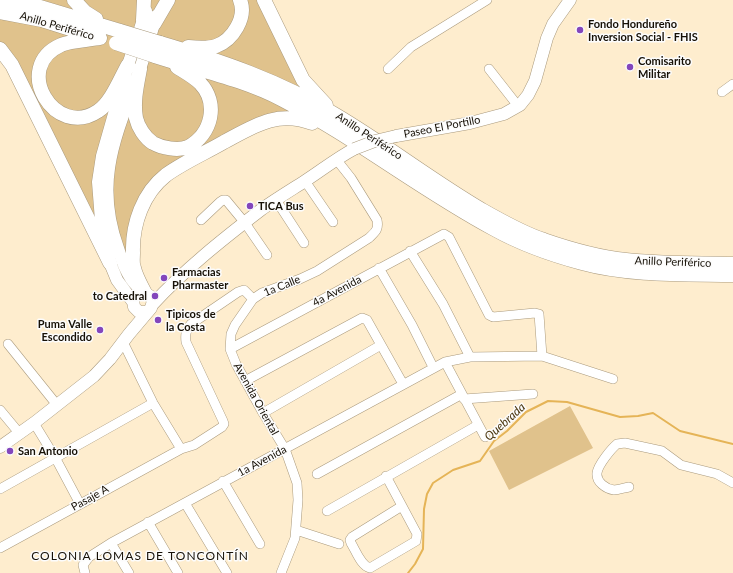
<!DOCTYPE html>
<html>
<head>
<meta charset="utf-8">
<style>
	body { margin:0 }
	canvas { display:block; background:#feedce }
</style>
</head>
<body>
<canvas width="733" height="573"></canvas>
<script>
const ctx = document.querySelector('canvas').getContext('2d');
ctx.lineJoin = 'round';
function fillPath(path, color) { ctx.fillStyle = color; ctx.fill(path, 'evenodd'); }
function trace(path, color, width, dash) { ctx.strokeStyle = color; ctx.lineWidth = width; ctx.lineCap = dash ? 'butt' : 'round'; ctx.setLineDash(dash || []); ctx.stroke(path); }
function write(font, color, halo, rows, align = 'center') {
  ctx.font = font + ' Lato,sans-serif'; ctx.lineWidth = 3; ctx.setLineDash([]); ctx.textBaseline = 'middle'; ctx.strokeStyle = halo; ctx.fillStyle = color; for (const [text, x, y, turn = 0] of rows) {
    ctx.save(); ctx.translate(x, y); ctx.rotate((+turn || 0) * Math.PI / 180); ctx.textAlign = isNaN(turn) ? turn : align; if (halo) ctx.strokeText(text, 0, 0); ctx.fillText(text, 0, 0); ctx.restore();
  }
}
const green = new Path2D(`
	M 0,0 L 264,0 L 303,80 L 302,119 L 270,120 L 154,187 L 132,242 L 143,293 L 133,302 L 0,49 Z
	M 570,406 L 593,448 L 509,490 L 489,451 Z`);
const stream = new Path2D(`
	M 408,573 L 415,564 L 423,549 L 424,509 L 427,494 L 433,483 L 453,470 L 480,461 L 494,441 L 507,431 L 526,412 L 548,401 L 567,402 L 620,417 L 638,416 L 653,413 L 680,431 L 733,444`);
const minor = new Path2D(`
	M 388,69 L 411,47 L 487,0
	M 489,69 L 518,106
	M 722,92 L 733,84
	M 305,181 L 333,222
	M 276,200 L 304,243
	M 201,220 L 220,202 L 223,200 L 226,200 L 245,223 L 267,255
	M 410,251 L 443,304 L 470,357
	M 379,268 L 412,325 L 433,367
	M 123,342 L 153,403 L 181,449
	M 8,344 L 57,405
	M 230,349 L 444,234 L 449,237 L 489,315 L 493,317 L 535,313 L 539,314 L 542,356
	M 445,362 L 485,437
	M 245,381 L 362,318 L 367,320 L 403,384
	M 464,399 L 533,394
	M 0,410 L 20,434
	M 263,413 L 381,345
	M 34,423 L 56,459 L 80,504
	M 317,474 L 462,394
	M 386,476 L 417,534 L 416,541 L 370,568 C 361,566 356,551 351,543 L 350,540 L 352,537 L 402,506
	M 223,481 L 260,544
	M 629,487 C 624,488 618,490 614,490 C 606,489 596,482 597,473 C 598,465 611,449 617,444 L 625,443 L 662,451 L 681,465 L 717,474 L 733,483
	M 0,489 L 153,403
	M 185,503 L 227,573
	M 327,511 L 478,425
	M 148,522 L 178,573
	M 296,530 L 339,544
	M 111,543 L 129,573
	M 0,548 L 181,449 L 194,445 L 222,427 L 224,424 L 223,421 L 186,342 C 185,334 186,330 191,324 L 238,292 L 244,290 L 253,299
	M 85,573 L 83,565 L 89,557 L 111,543 L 445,362 L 470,357 L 542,356 L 613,379
	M 281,573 L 295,538 L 298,500 L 297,483 L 285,449 L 263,413 L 236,364 L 230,349 L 231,334 L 235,325 L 253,299 L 262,293 L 300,279 L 317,271 L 369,238 C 375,232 379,230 377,220 L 351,178 L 336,159`);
const major = new Path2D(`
	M 396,136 L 470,123 L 504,114 L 520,105 L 528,95 L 535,81 L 547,38 L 553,24 L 570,0
	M 137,286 C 127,276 122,261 118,248 C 95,185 113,142 135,83 C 143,61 150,39 156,16
	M 133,302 L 117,280 L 110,263 L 102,233 L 98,182 L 102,156 L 128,65 L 146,11
	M 152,305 C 185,269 223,239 262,209 C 276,199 291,190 305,181 C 322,170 337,158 354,149
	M 0,447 L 34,423 L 94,376 L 110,359 L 129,334 L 151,308 L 153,301 L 150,296 L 145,293 L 138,294 L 133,299 L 134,307 L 139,312 L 147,312`);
const highway = new Path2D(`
	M 0,0 L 40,7 L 120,31
	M 74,0 L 85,12 L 96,19
	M 264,0 L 303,80 L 326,105
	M 0,12 L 42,20 L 96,37
	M 143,20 L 144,0
	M 154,24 L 168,0
	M 100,38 C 90,40 69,41 61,45 C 11,67 55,140 98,111 C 111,103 120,79 128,65
	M 160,43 C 221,61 280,81 334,114 C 385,144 431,180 482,210 C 502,221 522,233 544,240 C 570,249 598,257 626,260 C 662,264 697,263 733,264
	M 188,47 C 197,48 207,49 216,46 C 233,40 247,17 240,0
	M 0,49 L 12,65 L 110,263
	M 155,56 C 198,70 243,79 283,100 C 356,138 421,190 494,229 C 521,244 552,255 582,263 C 629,276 685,274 733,275
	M 140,69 C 137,85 133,102 136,118 C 138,127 145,138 153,143 C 162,148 178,151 188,147 C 212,134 219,103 200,83 C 194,77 185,72 177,67
	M 145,293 C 141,285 136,277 134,268 C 132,264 133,258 133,253 C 132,224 143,193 166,175 C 184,162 205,153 224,142 C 254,126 277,110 312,123`);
const majorBridge = new Path2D(`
	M 354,149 L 375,141 L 396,136`);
const highwayBridge = new Path2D(`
	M 120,31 L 160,43
	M 116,43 L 155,56`);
const markers = [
	[580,30,4,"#8346bc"],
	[630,67,4,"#8346bc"],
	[250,206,4,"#8346bc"],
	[164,278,4,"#8346bc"],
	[155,296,4,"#8346bc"],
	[158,320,4,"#8346bc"],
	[100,330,4,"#8346bc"],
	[10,451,4,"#8346bc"]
];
const poiNames = [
	["Fondo Hondureño",588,24],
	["Inversion Social - FHIS",588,37],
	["Comisarito",638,61],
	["Militar",638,74],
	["TICA Bus",258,206],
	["Farmacias",172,272],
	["Pharmaster",172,285],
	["to Catedral",147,296,"right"],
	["Tipicos de",166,314],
	["la Costa",166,327],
	["Puma Valle",92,324,"right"],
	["Escondido",92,337,"right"],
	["San Antonio",18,451]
];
const streetNames = [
	["Anillo Periférico",57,26,16],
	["Paseo El Portillo",442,127,-11],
	["Anillo Periférico",369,136,33],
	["Anillo Periférico",673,262,2],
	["1a Calle",282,286,-22],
	["4a Avenida",337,291,-28],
	["Avenida Oriental",256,399,61],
	["1a Avenida",262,461,-28],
	["Pasaje A",90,498,-29]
];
const waterNames = [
	["Quebrada",505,422,-42]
];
const neighbourhoodNames = [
	["COLONIA LOMAS DE TONCONTÍN",140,556]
];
fillPath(green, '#e0c28c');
trace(stream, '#e5b457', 2);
trace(minor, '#aa9a7d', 10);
trace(major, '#aa9a7d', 13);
trace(highway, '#aa9a7d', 15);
trace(minor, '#fff', 9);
trace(major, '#fff', 12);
trace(highway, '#fff', 14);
trace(majorBridge, '#aa9a7d', 13, []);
trace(highwayBridge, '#aa9a7d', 15, []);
trace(majorBridge, '#fff', 12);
trace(highwayBridge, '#fff', 14);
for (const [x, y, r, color] of markers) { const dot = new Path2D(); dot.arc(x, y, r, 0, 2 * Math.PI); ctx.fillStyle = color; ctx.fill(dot); trace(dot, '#fcfcfc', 1.5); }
write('bold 11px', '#161006', '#fcfcfc', poiNames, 'left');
write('11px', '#161006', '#fcfcfc', streetNames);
write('italic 12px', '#4a360e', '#fcfcfc', waterNames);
ctx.letterSpacing = '1px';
write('12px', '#161006', '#fcfcfc', neighbourhoodNames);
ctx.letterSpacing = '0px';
</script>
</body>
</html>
